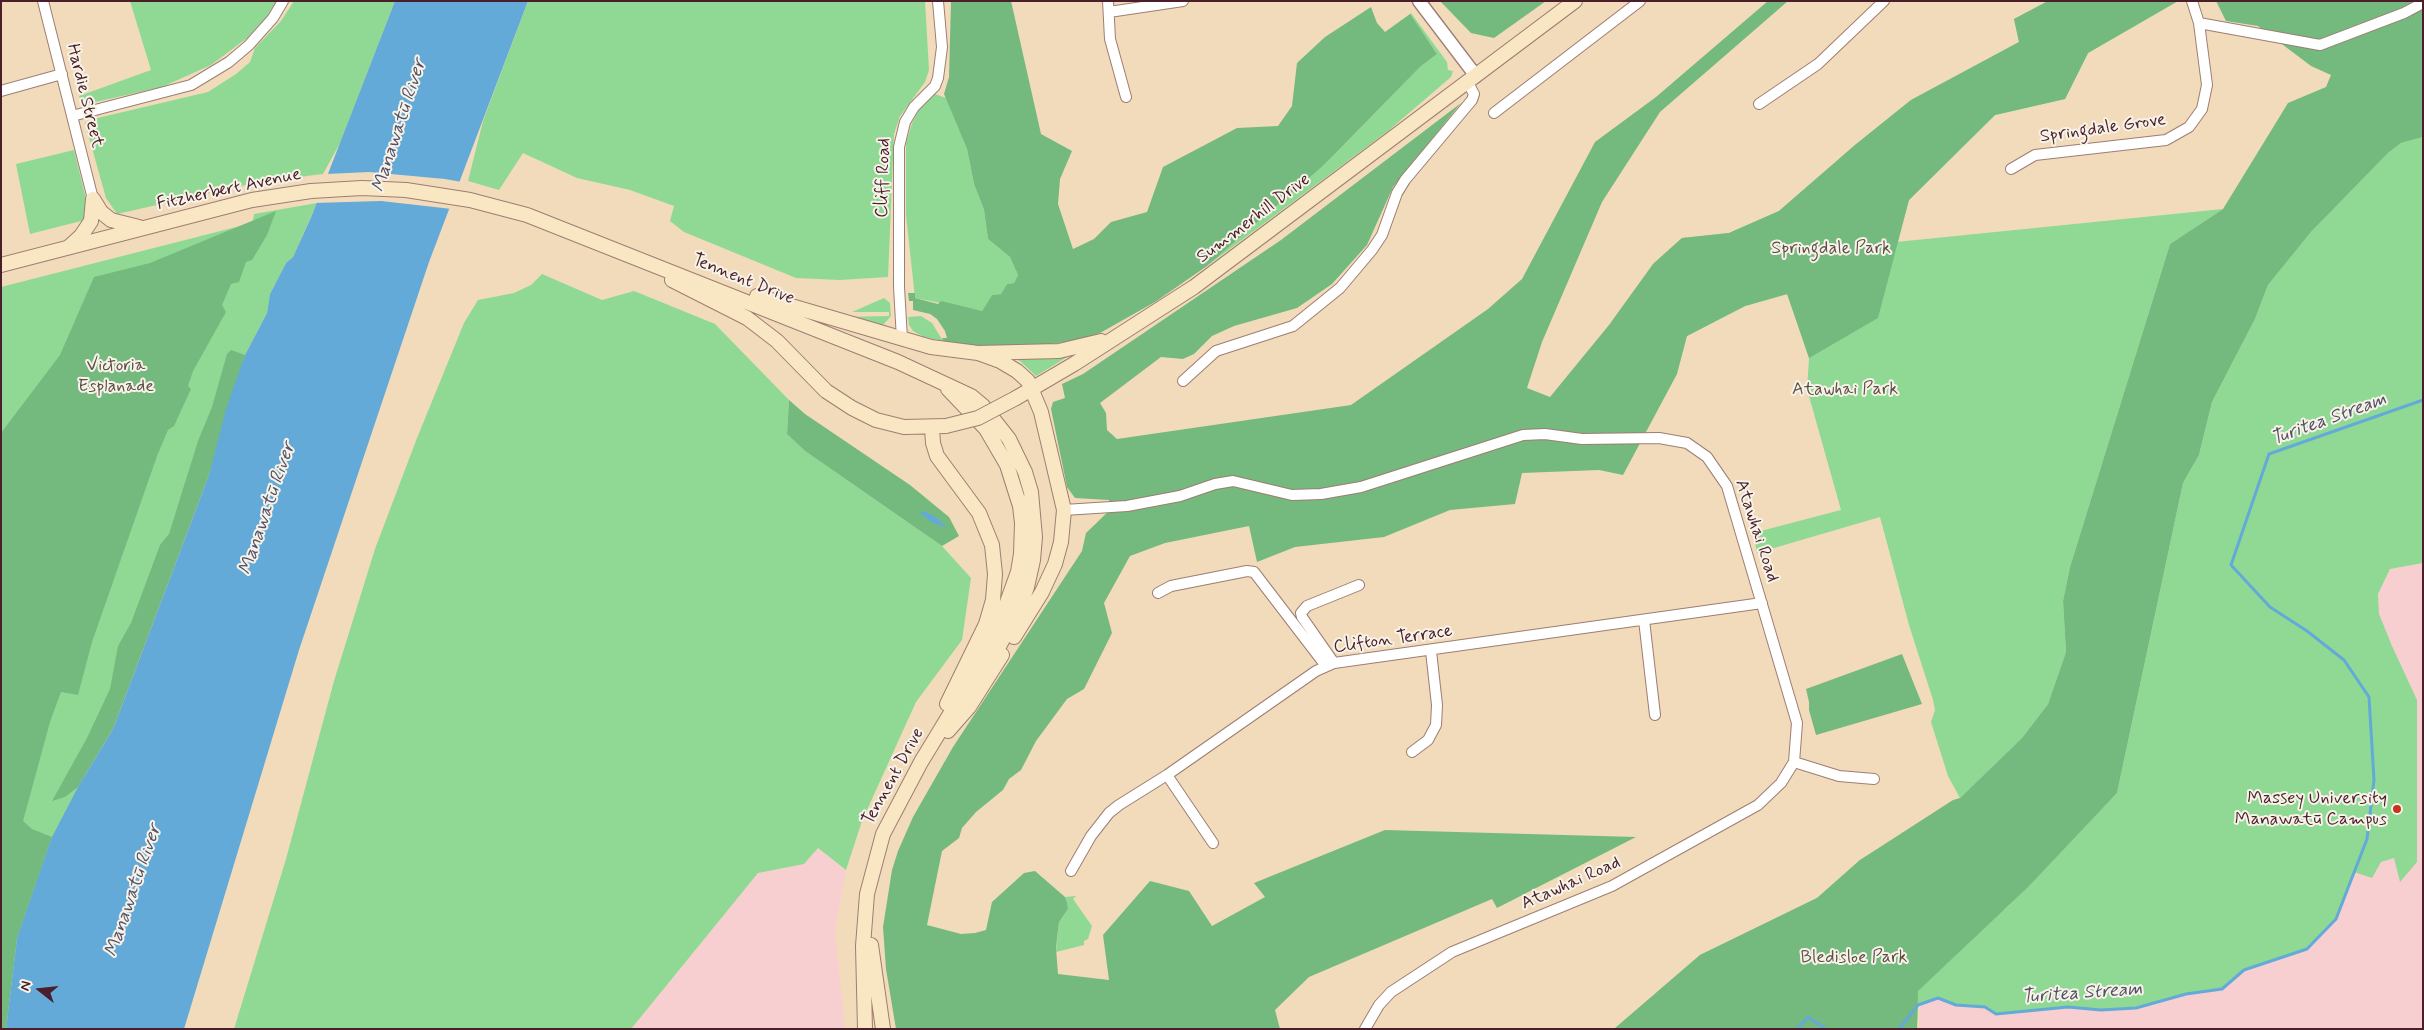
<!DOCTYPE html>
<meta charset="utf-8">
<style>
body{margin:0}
#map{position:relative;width:2424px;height:1030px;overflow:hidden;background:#f1dbbb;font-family:Mynerve,sans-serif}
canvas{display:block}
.frame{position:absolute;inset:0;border:2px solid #4a1f2b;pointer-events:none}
.north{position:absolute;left:15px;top:965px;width:50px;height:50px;-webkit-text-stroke:4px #f7f3e8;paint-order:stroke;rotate:286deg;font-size:14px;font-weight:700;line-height:20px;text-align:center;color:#4a1f2b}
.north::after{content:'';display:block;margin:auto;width:18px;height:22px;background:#4a1f2b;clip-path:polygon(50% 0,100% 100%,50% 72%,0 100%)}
</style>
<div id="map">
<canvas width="2424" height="1030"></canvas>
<div class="frame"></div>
<div class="north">N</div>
</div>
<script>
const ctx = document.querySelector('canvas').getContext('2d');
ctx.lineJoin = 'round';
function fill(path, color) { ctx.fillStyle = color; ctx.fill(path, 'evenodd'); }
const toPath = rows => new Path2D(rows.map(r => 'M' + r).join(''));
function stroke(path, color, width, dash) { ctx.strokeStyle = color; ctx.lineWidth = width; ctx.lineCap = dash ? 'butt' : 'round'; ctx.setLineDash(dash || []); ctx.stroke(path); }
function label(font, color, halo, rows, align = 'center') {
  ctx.font = font + ' Mynerve,sans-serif'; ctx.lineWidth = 4; ctx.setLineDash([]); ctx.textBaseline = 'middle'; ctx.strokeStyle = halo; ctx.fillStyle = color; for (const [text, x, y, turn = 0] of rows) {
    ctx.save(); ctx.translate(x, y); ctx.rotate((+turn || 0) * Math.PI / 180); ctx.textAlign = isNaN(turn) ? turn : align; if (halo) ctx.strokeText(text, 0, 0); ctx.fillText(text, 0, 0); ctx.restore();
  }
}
fill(toPath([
 [2423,563,2423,1029,1919,1029,1920,1004,1938,998,1956,1005,1985,1007,1996,1014,2068,1007,2101,1010,2136,1008,2183,994,2222,989,2244,970,2271,960,2336,919,2367,839,2379,614,2378,594,2390,569],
 [817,848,846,870,835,931,845,1029,631,1029,758,873,804,864]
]), '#f7cfd1');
fill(toPath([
 [130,1,277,1,267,16,247,38,211,65,162,87,82,105,79,96,151,70],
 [294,1,395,1,340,143,323,174,259,182,117,214,106,198,85,123,89,120,208,92,236,74,250,62,255,48,281,21],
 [528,1,925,1,929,70,925,82,900,116,894,134,888,277,840,280,796,278,684,232,670,221,674,206,630,190,577,178,523,153,499,190,468,181,483,121],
 [2048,1,2178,1,2088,53,2065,99,1995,115,1909,200,1896,242,2223,209,2170,244,2070,567,2063,601,2066,652,2048,704,2022,738,1960,798,2004,910,2117,793,2183,483,2199,455,2212,402,2255,319,2268,285,2311,232,2388,153,2401,143,2423,137,2423,563,2390,569,2378,594,2379,614,2392,646,2417,700,2417,862,2400,882,2394,858,2381,862,2372,878,2354,872,2336,919,2307,949,2244,970,2222,989,2186,994,2136,1008,2101,1010,2068,1007,1996,1014,1985,1007,1956,1005,1938,998,1918,1005,1917,1029,1614,1029,1700,955,1817,898,1860,860,1960,798,1948,776,1931,722,1935,710,1933,700,1909,625,1880,517,1757,553,1753,533,1841,510,1807,389,1809,358,1788,294,1745,306,1687,336,1653,264,1682,238,1729,233,1779,211,1855,145,1911,100,2019,42,2014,19],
 [1411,13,1447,62,1448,70,1453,71,1451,77,1388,131,1207,266,1324,165,1420,67,1437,54,1409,15],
 [935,94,946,98,967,149,974,184,984,210,988,239,1010,257,1018,275,1014,283,1007,284,1001,294,992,295,982,311,915,298,906,215,906,143,912,123,919,110],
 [74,150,89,211,89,219,30,234,16,164],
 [317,203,293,257,286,263,270,294,267,313,245,355,209,475,17,938,6,1029,1,1029,1,287,244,225,252,226,254,214],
 [542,274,602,300,634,291,715,324,789,400,787,434,805,451,942,546,971,578,962,640,916,702,862,821,846,870,818,848,804,864,758,873,631,1029,234,1029,286,859,334,681,375,549,417,438,464,323,478,300,514,293,531,285],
 [884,298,890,303,891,316,883,325,844,317,889,316,889,312,852,312],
 [921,316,932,323,943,341,924,337,913,331,909,325,908,317],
 [1077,351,1036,376,1020,361,1008,356],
 [1076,896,1073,899,1092,926,1088,939,1084,941,1084,945,1056,952,1059,922,1068,909,1065,897]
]), '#90d994');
fill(toPath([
 [951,1,1011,1,1041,134,1072,151,1060,179,1058,204,1073,249,1094,239,1111,222,1147,212,1163,167,1237,128,1278,126,1292,106,1297,63,1325,37,1371,7,1377,23,1385,32,1410,14,1437,54,1420,67,1324,165,1207,266,1155,302,1100,333,1077,340,1032,347,974,345,943,341,942,338,947,338,945,331,937,319,930,314,913,310,913,301,909,301,908,293,915,293,915,298,938,304,941,301,982,311,992,295,1001,294,1007,284,1014,283,1018,275,1010,257,988,239,984,210,974,184,967,149,944,94,949,77],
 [1440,1,1546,1,1494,38,1471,33],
 [1768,1,1788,1,1660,112,1602,202,1542,342,1527,388,1550,397,1609,325,1653,264,1682,238,1729,233,1779,211,1855,145,1911,100,2019,42,2014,19,2048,1,2178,1,2088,53,2065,99,1995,115,1909,200,1878,318,1809,358,1787,294,1745,306,1687,336,1677,374,1623,475,1599,470,1522,473,1515,504,1450,510,1384,537,1295,547,1257,562,1249,526,1165,543,1130,556,1104,603,1112,633,1084,689,1067,699,1036,741,1021,770,1009,779,1003,790,976,812,962,828,959,838,942,851,927,925,961,934,975,933,986,930,992,902,1024,873,1035,871,1065,897,1067,903,1068,909,1059,922,1056,948,1058,974,1109,980,1103,935,1150,881,1189,891,1212,926,1265,897,1254,883,1385,830,1636,837,1497,908,1492,899,1309,977,1275,1010,1280,1029,896,1029,886,969,883,927,892,870,898,851,913,817,953,747,1082,551,1086,533,1111,509,1109,500,1075,498,1067,487,1051,409,1053,402,1065,398,1062,384,1083,374,1281,240,1461,103,1393,187,1367,245,1332,284,1297,308,1234,326,1212,336,1194,354,1183,359,1161,357,1100,403,1106,413,1107,430,1117,439,1351,405,1488,309,1522,279,1595,142,1656,97],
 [2216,1,2423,1,2423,137,2401,143,2388,153,2311,232,2268,285,2255,319,2212,402,2199,455,2183,483,2117,793,2028,887,1918,991,1917,1029,1614,1029,1700,955,1817,898,1860,860,1953,800,1960,798,2022,738,2048,704,2066,652,2063,601,2070,567,2170,244,2223,209,2288,103,2326,87,2331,75,2311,66,2258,26,2226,21],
 [276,211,267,235,252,260,246,262,239,282,231,284,222,305,226,312,193,371,188,386,191,389,174,426,168,430,157,456,92,642,78,695,61,692,50,722,23,821,32,829,52,837,17,938,6,1029,1,1029,1,433,60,355,94,277,150,263],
 [231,350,245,355,209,475,113,729,78,787,65,797,52,801,87,738,110,689,118,646,131,623,160,545,169,534,198,441,212,407,227,354],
 [789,400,805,414,910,485,949,517,959,536,942,546,805,451,787,434],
 [1902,654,1922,704,1816,735,1809,710,1809,702,1806,689]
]), '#74b97e');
fill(toPath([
 [395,1,528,1,429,262,299,650,184,1029,6,1029,17,938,52,837,78,787,113,729,209,475,226,409,245,355,267,313,270,294,286,263,293,257,312,215],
 [923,511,936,517,947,528,933,523,921,514,920,512]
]), '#63aad9');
fill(toPath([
 [369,172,445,179,462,182,452,209,381,201,314,203,326,174]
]), '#f1dbbb');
stroke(toPath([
 [1797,1029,1808,1017,1826,1029],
 [1899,1029,1918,1005,1938,998,1956,1005,1985,1007,1996,1014,2068,1007,2101,1010,2136,1008,2186,994,2222,989,2244,970,2307,949,2336,919,2367,839,2374,780,2369,697,2344,660,2307,631,2270,607,2231,565,2269,454,2423,400]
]), '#63aad9', 3);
const minor = toPath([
 [43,1,93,199],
 [1108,1,1110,39,1126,97],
 [1109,12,1183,1],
 [2199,23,2320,45,2404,13,2423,3],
 [1,91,62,74],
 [1759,104,1818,64,1884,1],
 [1494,113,1640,1],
 [72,116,191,85,229,62,249,45,273,18,283,1],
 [2011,169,2035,155,2166,140,2189,127,2202,109,2207,85,2199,23,2192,1],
 [902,339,899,287,899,147,905,122,914,107,935,86,938,78,942,47,938,1],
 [1183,381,1216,351,1293,326,1340,288,1372,250,1382,235,1397,193,1405,180,1472,100,1474,94,1468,83],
 [1064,510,1127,506,1180,496,1215,484,1233,481,1292,495,1321,494,1361,487,1523,435,1545,434,1582,439,1659,438,1687,443,1707,457,1727,486,1797,723,1794,762,1781,783,1758,805,1612,886,1452,952,1391,992,1379,1005,1365,1029],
 [1158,593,1171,586,1247,571,1254,572,1326,666],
 [1644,620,1655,715],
 [1334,663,1302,617,1301,613,1307,606,1359,585],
 [1412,752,1428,740,1436,725,1437,705,1431,651],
 [1794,762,1839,776,1874,779],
 [1167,775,1213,843],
 [1071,871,1091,836,1109,813,1119,805,1167,775,1316,671,1334,663,1762,603]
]);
const tertiary = toPath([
 [1419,1,1476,76]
]);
const secondary = toPath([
 [93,199,101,212,111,220,139,227],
 [70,246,81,236,91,221,93,199],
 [1,265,252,200,311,191,362,188,406,190,470,200,527,215,898,362,971,396,983,406,1009,439,1025,472,1031,492,1035,537,1033,560,1027,587,1019,609,996,652,969,683],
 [672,280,747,318,777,341,826,391,852,408,876,420,904,427,946,426],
 [757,296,931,347,978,353,1059,351,1101,341],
 [978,353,1000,361,1017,371,1028,381,1041,412,1064,510,1061,542,1055,564,1042,592,1014,637],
 [1016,398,1074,364,1194,287,1575,1],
 [932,428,933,443,937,456,979,513,992,545,995,574,993,600,986,624,947,704],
 [948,731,969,707,1002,655],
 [871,945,883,1029],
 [865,1029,863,946,867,894,883,834,921,762,969,683,983,649,1005,608,1018,572,1021,554,1022,523,1020,506,1007,465,986,429,948,389]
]);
stroke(minor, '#9e7d73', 12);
stroke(tertiary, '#9e7d73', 15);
stroke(secondary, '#9e7d73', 16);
stroke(minor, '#fff', 10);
stroke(tertiary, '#fff', 12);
stroke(secondary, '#f9e7c3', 14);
const secondaryBridge = toPath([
 [946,426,978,418,1016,398]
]);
stroke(secondaryBridge, '#9e7d73', 16, []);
stroke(secondaryBridge, '#f9e7c3', 14);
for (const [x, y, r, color] of [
 [2397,809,5,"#c8321e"]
]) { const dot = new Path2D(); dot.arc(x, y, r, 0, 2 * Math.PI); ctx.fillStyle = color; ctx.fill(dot); stroke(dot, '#f7f3e8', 2); }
label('18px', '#4a1f2b', '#f7f3e8', [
 ["Hardie Street",84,96,76],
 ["Springdale Grove",2103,129,-8],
 ["Cliff Road",884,178,-88],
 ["Fitzherbert Avenue",229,190,-12],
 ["Summerhill Drive",1254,219,-37],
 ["Tennent Drive",743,280,22],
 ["Atawhai Road",1756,531,72],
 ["Clifton Terrace",1393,640,-8],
 ["Tennent Drive",894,777,-61],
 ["Atawhai Road",1571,884,-24]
]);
label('18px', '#5c4e45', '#f7f3e8', [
 ["Springdale Park",1831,249],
 ["Victoria",116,366],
 ["Esplanade",116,387],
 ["Atawhai Park",1845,390],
 ["Bledisloe Park",1854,958]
]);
label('18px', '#4a1f2b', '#f7f3e8', [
 ["Massey University",2387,799],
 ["Manawatū Campus",2387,820]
], 'right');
label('italic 19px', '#535068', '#f7f3e8', [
 ["Manawatū River",400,126,-72],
 ["Turitea Stream",2329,420,-20],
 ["Manawatū River",268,509,-71],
 ["Manawatū River",134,891,-71],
 ["Turitea Stream",2082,994,-4]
]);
</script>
